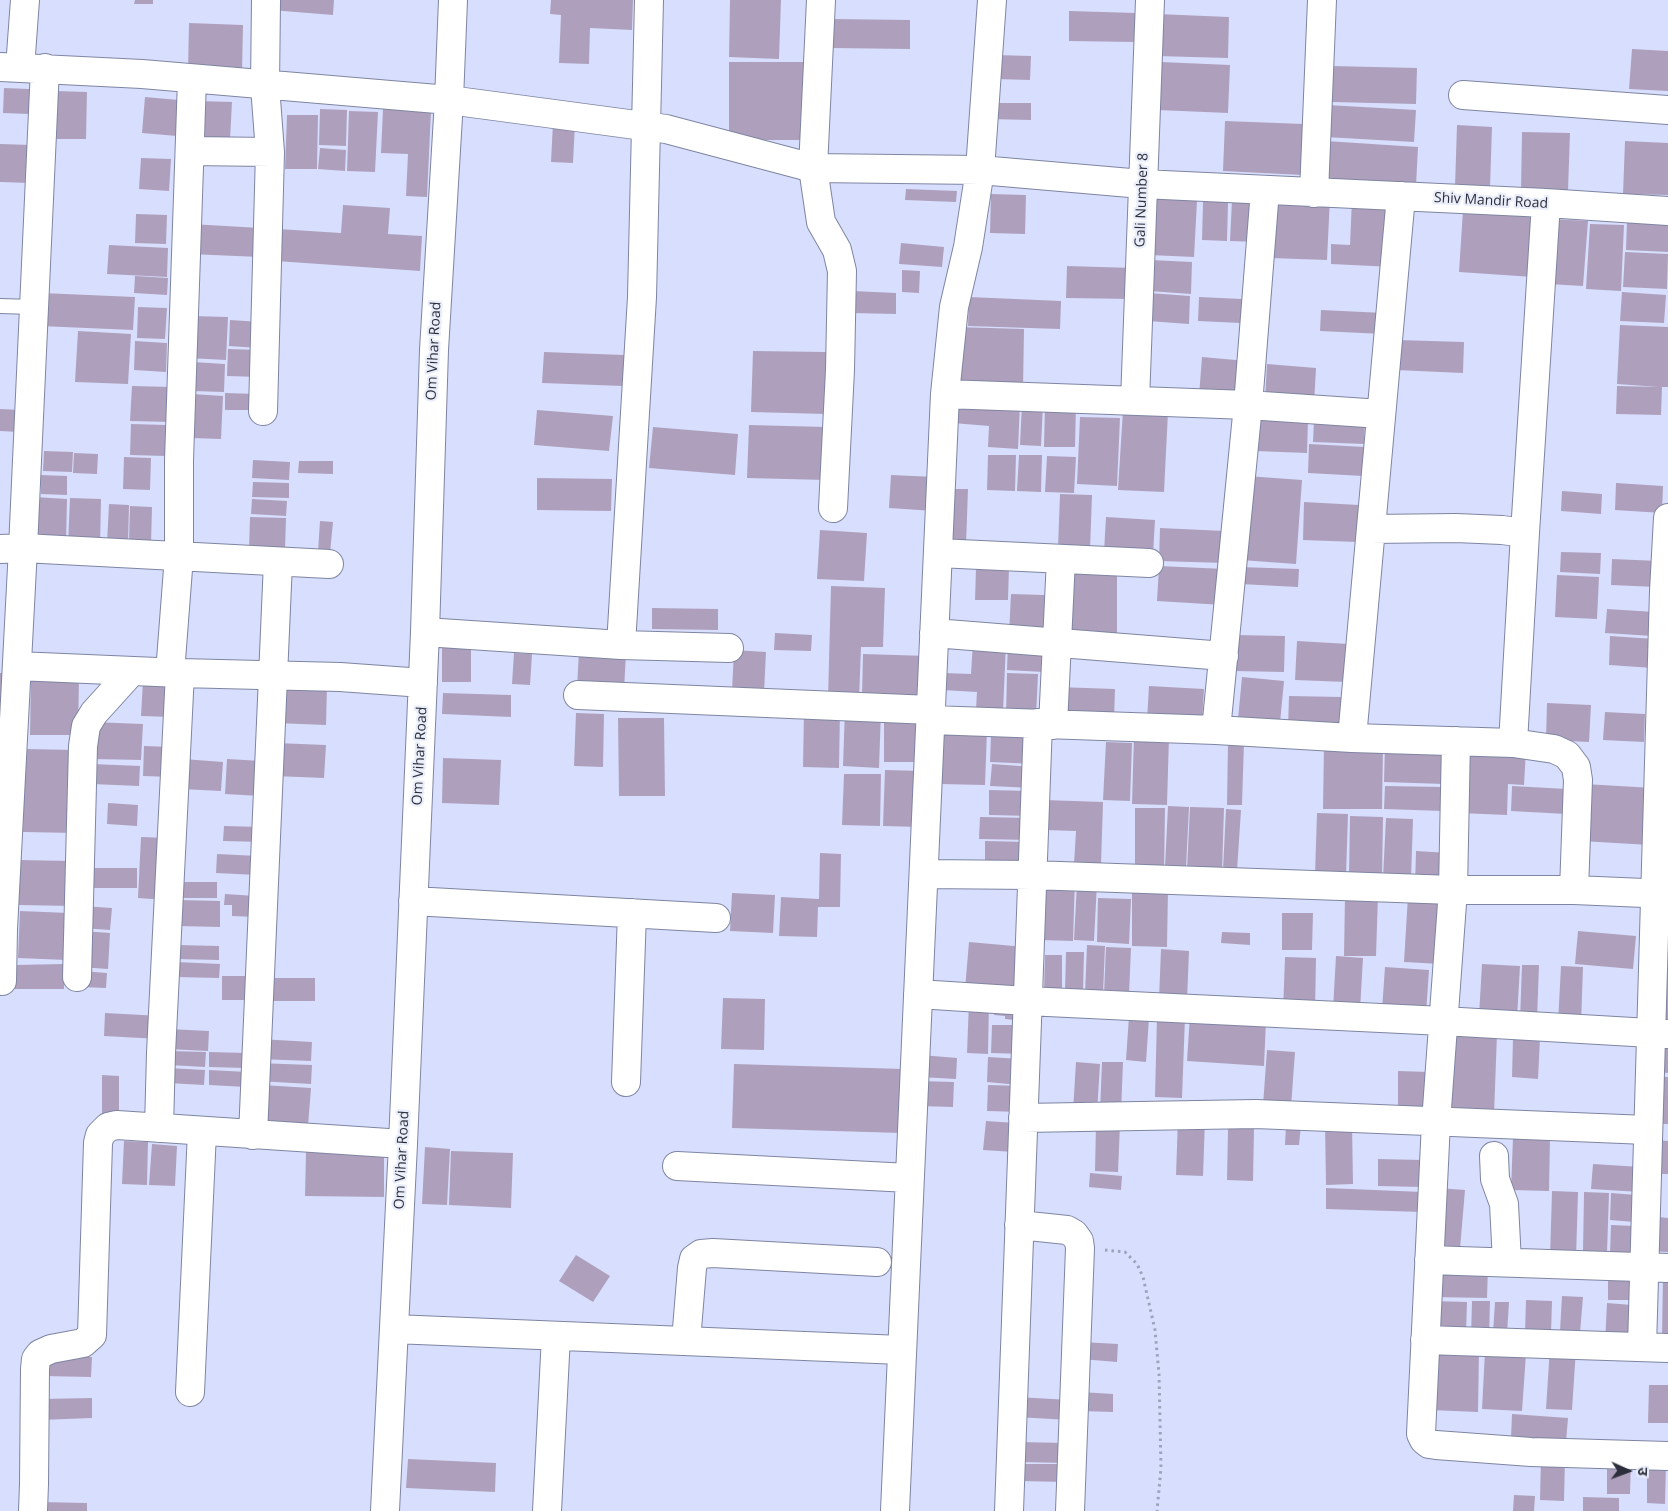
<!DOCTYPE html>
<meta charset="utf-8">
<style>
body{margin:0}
#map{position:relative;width:1668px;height:1511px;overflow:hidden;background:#d8dffe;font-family:"Open Sans","Noto Sans Devanagari",sans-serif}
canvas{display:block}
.north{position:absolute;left:1603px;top:1446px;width:50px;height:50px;-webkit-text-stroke:4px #eaedfa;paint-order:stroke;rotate:92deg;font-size:14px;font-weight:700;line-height:20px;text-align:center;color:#2c2f3b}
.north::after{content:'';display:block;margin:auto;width:18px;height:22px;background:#2c2f3b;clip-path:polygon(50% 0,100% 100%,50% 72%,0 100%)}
</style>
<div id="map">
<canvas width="1668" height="1511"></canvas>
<div class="north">उ</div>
</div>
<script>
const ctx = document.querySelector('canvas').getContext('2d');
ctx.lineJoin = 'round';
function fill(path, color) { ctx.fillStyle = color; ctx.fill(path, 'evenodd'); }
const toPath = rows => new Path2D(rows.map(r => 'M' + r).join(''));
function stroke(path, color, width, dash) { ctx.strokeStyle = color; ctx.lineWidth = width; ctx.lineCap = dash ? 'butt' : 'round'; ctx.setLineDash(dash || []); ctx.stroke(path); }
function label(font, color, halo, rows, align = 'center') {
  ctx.font = font + ' "Open Sans",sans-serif'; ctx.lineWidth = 4.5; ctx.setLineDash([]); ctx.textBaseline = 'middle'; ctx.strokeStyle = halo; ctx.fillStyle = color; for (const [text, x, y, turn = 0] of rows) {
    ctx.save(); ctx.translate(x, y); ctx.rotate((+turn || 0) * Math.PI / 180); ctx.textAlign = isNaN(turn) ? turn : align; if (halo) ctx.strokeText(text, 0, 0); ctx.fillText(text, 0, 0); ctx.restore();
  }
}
fill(toPath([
 [135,0,153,0,153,4,134,4],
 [272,0,334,0,333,15,271,10],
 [551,0,633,0,632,30,590,28,589,64,559,63,561,15,550,14],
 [730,0,781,0,779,59,729,57],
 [1069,11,1136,13,1136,42,1069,41],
 [1157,14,1229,17,1228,58,1156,56],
 [833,19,910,20,910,49,832,48],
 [189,23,243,25,242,72,188,71],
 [1632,49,1668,51,1668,91,1629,89],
 [995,55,1031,56,1030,80,995,79],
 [729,62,809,62,808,140,729,140],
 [1161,62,1230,65,1228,113,1158,110],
 [1332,66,1417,68,1416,104,1331,102],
 [4,88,29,89,29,114,3,113],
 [55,91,87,92,86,139,54,139],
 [145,97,179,100,177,136,142,133],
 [198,101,232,102,230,140,197,139],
 [987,103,1031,103,1031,120,987,119],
 [1327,105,1416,110,1414,142,1325,137],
 [320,109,347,110,346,146,319,145],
 [383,109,431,111,427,197,406,196,408,154,381,153],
 [349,111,378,112,375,172,347,171],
 [287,115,318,115,317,169,285,169],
 [1225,121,1304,124,1302,175,1223,171],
 [553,122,575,123,573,163,551,162],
 [1457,125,1492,127,1490,188,1455,187],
 [1522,132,1570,133,1568,191,1521,190],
 [1326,141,1418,147,1416,186,1323,180],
 [1625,141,1668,143,1668,195,1623,194],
 [0,144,31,145,30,183,0,182],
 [320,148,346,150,345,171,318,169],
 [141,158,171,159,169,191,139,189],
 [906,189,957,191,956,202,905,200],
 [991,194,1026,195,1025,234,990,233],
 [1272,196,1330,198,1327,260,1270,258],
 [1153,198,1197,201,1194,257,1149,255],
 [1352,199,1396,201,1393,267,1331,264,1331,244,1350,245],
 [1232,200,1260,201,1258,242,1230,241],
 [1203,202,1228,202,1227,241,1202,240],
 [343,205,390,208,388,234,422,236,420,271,276,261,278,229,341,233],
 [1463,210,1537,214,1533,277,1459,272],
 [136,214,167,215,166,244,135,243],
 [1552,219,1588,221,1583,286,1548,284],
 [1627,220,1668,222,1668,252,1626,250],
 [190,224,261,228,260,257,189,254],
 [1590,224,1624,225,1621,291,1586,289],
 [901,243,944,247,942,267,899,264],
 [109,245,168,248,167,277,107,274],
 [1625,252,1668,254,1667,289,1623,287],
 [1151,260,1192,262,1191,294,1149,291],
 [1067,266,1134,268,1133,299,1066,298],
 [902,270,920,271,919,293,902,292],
 [135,276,168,278,167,295,134,293],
 [853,291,896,293,896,314,852,313],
 [1622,292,1666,295,1664,323,1620,321],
 [42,293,135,297,133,330,40,326],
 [1149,293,1190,296,1189,324,1148,321],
 [969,297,1061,301,1060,329,968,326],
 [1199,297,1242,299,1241,323,1198,321],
 [138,307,167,308,165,339,137,338],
 [1321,310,1384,313,1383,334,1320,331],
 [191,316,228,317,226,360,188,358],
 [230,320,261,322,259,348,229,346],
 [1620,325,1668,327,1668,387,1662,387,1661,415,1616,414,1617,386,1659,387,1617,384],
 [955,327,1024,329,1023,390,954,388],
 [78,331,131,334,128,384,75,382],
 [1397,340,1464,342,1463,373,1396,370],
 [135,341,167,343,166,372,134,370],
 [228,349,259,350,259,377,227,376],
 [753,351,827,352,826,414,751,412],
 [544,352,624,355,623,386,542,383],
 [1202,357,1247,361,1243,400,1199,396],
 [193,362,225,364,224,392,192,391],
 [1267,364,1316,368,1314,404,1265,400],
 [132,386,171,387,170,422,130,421],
 [225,393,257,394,257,410,225,410],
 [192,394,223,396,221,439,190,438],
 [954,399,1020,403,1018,449,988,447,989,426,953,423],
 [1022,403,1043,404,1041,446,1020,445],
 [1045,404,1076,404,1075,447,1044,447],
 [0,409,21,410,20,432,0,431],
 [537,410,613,416,609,451,534,445],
 [1123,410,1168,412,1164,492,1118,490],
 [1080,417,1120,418,1117,486,1077,484],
 [1256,418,1308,420,1307,453,1255,451],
 [1314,420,1365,422,1364,444,1313,442],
 [131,424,167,425,166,456,130,455],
 [749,425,826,427,825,480,747,478],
 [653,427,738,434,735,475,649,468],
 [1309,444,1365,447,1363,476,1308,473],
 [44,451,73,452,72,472,43,471],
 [74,453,98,454,97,474,73,473],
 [988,455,1016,455,1015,491,987,490],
 [1019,455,1042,455,1041,492,1017,491],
 [1047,456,1076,457,1074,493,1045,492],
 [124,457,151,458,150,490,123,489],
 [253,460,290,462,289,480,252,478],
 [299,461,333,461,333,474,298,473],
 [41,475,67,476,67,495,41,494],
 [891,475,936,477,934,511,889,508],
 [1247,476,1302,480,1296,564,1241,560],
 [537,478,612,479,611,511,537,510],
 [253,482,289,483,289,498,252,497],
 [1616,483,1663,486,1662,513,1615,510],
 [950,489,968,489,966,546,949,546],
 [1562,491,1602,494,1601,514,1561,511],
 [1060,494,1092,495,1090,550,1058,548],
 [35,497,67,499,66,545,33,544],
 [70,498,101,499,100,547,68,546],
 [252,499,287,501,286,516,251,514],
 [1304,502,1359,505,1357,542,1303,540],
 [109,504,129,505,128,544,107,544],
 [130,506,152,507,151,545,129,544],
 [250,517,286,518,285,551,249,550],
 [1106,517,1155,520,1153,555,1104,552],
 [320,521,333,522,330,553,318,552],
 [1160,528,1225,531,1224,563,1159,561],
 [820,530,867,533,864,581,817,579],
 [1561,552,1601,553,1600,574,1560,572],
 [1612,559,1659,561,1657,587,1611,585],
 [1159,566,1225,569,1223,605,1157,601],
 [1240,567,1299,569,1298,587,1240,584],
 [976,568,1009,568,1008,600,975,600],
 [1067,568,1117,569,1117,637,1066,636],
 [1557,575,1599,577,1597,619,1555,617],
 [831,586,885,588,883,647,861,647,859,700,828,699],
 [1011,594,1045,595,1043,635,1009,634],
 [652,608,718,609,718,630,652,629],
 [1607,609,1655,612,1653,636,1605,633],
 [775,633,812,635,811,651,774,650],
 [1235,635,1285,636,1284,672,1234,671],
 [1610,636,1655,639,1653,668,1609,665],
 [1297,641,1349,644,1347,682,1295,680],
 [973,642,1006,644,1003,711,976,709,977,692,942,690,943,673,971,674],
 [1008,642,1044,644,1043,672,1007,670],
 [442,648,471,648,471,682,442,682],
 [579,650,626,653,624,690,577,688],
 [734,650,766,652,764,693,732,691],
 [514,653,532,654,530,685,512,684],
 [863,654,928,656,927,699,862,696],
 [0,673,3,673,2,712,0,712],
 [1007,673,1038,674,1036,717,1006,716],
 [31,677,79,677,78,735,30,735],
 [1242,677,1284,681,1280,723,1238,719],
 [143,680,174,682,172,717,141,716],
 [277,685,327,687,326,725,275,723],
 [1149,686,1204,689,1202,722,1147,720],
 [1057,687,1115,689,1114,720,1056,718],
 [443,693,511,695,511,717,442,714],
 [1289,696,1342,697,1341,731,1288,729],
 [1547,703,1591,705,1589,742,1546,740],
 [845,709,881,711,879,768,843,766],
 [804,710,840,710,839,768,803,767],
 [884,712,920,713,920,762,884,762],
 [1605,712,1645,714,1644,742,1603,740],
 [576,713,604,714,603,767,574,766],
 [618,718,664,718,665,796,619,796],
 [92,722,143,724,141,760,92,759],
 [943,728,987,730,985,785,941,784],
 [991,735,1036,736,1035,764,990,762],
 [1134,735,1169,736,1167,805,1132,804],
 [1106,742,1132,743,1130,801,1103,800],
 [1228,742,1244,742,1242,805,1227,805],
 [276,743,326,745,324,778,274,776],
 [1324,744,1383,745,1382,809,1323,809],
 [1385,745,1446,748,1444,784,1384,782],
 [144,746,173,747,171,777,143,776],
 [1462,746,1526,749,1524,785,1508,784,1507,815,1460,813],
 [25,749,77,750,76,833,23,832],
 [443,758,501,760,499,805,442,803],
 [183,759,223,762,221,791,181,789],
 [227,759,262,761,260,796,225,794],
 [92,764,140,766,139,786,92,784],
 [992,764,1033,767,1032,788,990,786],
 [885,770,922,771,920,827,883,826],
 [844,774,881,774,880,826,842,825],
 [1584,784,1654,788,1650,845,1581,841],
 [1385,786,1444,787,1443,811,1384,809],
 [1512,786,1567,789,1566,814,1511,811],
 [989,790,1031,791,1031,816,989,815],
 [1045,800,1103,802,1101,865,1074,864,1076,831,1044,830],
 [108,803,138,805,137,826,107,824],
 [1168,806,1189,807,1186,868,1165,867],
 [1190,807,1224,808,1222,872,1187,870],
 [1135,808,1165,808,1164,872,1135,872],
 [1226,809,1241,810,1237,871,1223,870],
 [1317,813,1348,814,1346,876,1315,875],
 [1350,816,1383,817,1382,877,1349,876],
 [980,817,1032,818,1031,840,979,839],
 [1386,818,1413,819,1411,879,1383,878],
 [224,826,262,827,262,842,223,841],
 [141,837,169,838,166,900,138,898],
 [985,841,1028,842,1027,870,985,869],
 [1416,851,1449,853,1448,887,1415,886],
 [820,853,841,854,840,907,818,907,817,937,779,936,781,897,819,899],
 [217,854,258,856,257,875,216,873],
 [19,860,72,861,71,906,19,905],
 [88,868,137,868,137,888,89,888],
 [1042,876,1075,877,1073,941,1040,940],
 [181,882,217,882,217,898,181,898],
 [1077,883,1097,883,1094,941,1074,940],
 [1132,888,1168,889,1167,947,1132,946],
 [732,893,775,895,773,933,730,931],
 [225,894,256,896,256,917,232,916,232,905,224,905],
 [1345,895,1378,896,1376,956,1344,956],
 [1408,896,1443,898,1440,964,1404,962],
 [1098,898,1131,899,1129,944,1097,942],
 [178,900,220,901,220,927,177,926],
 [82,906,112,908,110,930,81,928],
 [20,911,69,913,67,960,18,958],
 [1282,913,1313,913,1312,950,1282,950],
 [82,931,110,933,108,969,80,967],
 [1578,931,1636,936,1633,969,1575,964],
 [1222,932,1250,933,1250,945,1221,943],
 [969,942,1025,947,1022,994,965,989],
 [177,945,219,946,219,960,176,959],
 [1087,945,1105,946,1103,994,1085,994],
 [1106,947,1131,948,1129,995,1104,994],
 [1161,949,1189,951,1187,1000,1159,999],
 [1066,952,1084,952,1083,992,1065,992],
 [1045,955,1062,955,1062,993,1044,992],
 [1336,956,1363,958,1360,1010,1333,1009],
 [1285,957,1316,958,1315,1012,1283,1011],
 [176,962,220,964,219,978,176,977],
 [64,964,64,989,15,989,15,965],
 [1482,964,1520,966,1517,1018,1479,1016],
 [1522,965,1539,965,1537,1020,1520,1020],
 [1561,966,1583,967,1581,1024,1558,1023],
 [1385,967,1429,970,1426,1013,1382,1010],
 [1660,970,1668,971,1668,1021,1659,1020],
 [82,971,107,973,106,988,81,987],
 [222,976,248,976,247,1000,222,1000],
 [265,978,315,978,315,1001,265,1001],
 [723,998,765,999,764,1050,721,1049],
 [969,1001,989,1002,988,1054,967,1053],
 [995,1001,1024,1004,1023,1021,1005,1019,1005,1016,994,1015],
 [105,1013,161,1016,159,1039,104,1036],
 [1190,1015,1266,1020,1264,1066,1187,1061],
 [1129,1016,1149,1018,1146,1062,1126,1060],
 [1157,1016,1185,1017,1182,1098,1155,1097],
 [992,1025,1022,1025,1021,1054,991,1053],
 [168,1029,209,1031,208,1051,167,1049],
 [1447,1032,1497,1034,1494,1115,1443,1113],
 [1513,1038,1540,1038,1538,1079,1512,1077],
 [259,1039,312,1042,311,1061,258,1059],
 [1660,1041,1668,1041,1668,1073,1659,1072],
 [1267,1050,1295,1052,1291,1107,1263,1105],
 [169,1051,206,1052,205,1067,168,1065],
 [209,1052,246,1053,245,1068,209,1067],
 [921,1055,957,1058,956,1079,920,1077],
 [988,1057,1021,1059,1019,1085,987,1082],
 [1076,1062,1100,1064,1097,1112,1073,1111],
 [1102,1062,1123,1062,1121,1113,1100,1112],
 [258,1063,312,1065,311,1084,257,1081],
 [734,1064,904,1069,902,1133,732,1128],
 [168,1068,205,1070,204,1085,168,1083],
 [209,1070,247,1072,246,1087,209,1085],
 [1398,1071,1430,1072,1429,1114,1398,1113],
 [102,1075,119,1076,119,1116,102,1116],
 [1658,1077,1668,1077,1668,1124,1656,1124],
 [919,1081,954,1082,953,1107,918,1106],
 [262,1085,311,1088,308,1126,259,1123],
 [988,1085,1022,1086,1021,1112,987,1111],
 [1178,1118,1205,1119,1203,1176,1176,1175],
 [986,1121,1016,1123,1014,1152,983,1150],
 [1325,1123,1352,1123,1353,1184,1326,1185],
 [1096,1124,1120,1125,1118,1172,1095,1171],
 [1286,1124,1301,1125,1299,1145,1285,1145],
 [1228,1129,1254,1129,1253,1181,1227,1180],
 [1513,1137,1550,1138,1549,1191,1511,1190],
 [1656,1140,1668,1141,1668,1174,1654,1174],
 [124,1141,148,1142,147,1185,122,1184],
 [152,1144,177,1146,175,1186,149,1185],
 [425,1147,450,1149,447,1205,422,1204],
 [451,1151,513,1153,511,1208,449,1205],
 [306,1152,384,1153,384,1197,305,1196],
 [1378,1159,1422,1160,1422,1187,1378,1186],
 [1593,1164,1641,1167,1640,1192,1591,1189],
 [1090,1173,1122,1176,1121,1190,1089,1187],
 [1326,1188,1423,1192,1422,1212,1326,1209],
 [1438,1188,1465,1190,1460,1249,1434,1247],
 [1552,1191,1578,1192,1576,1259,1550,1258],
 [1584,1192,1609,1193,1607,1253,1583,1252],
 [1611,1193,1636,1195,1634,1222,1610,1220],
 [1650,1216,1668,1218,1668,1252,1648,1251],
 [1611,1225,1636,1226,1635,1255,1610,1254],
 [576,1255,610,1276,593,1302,559,1281],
 [1434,1265,1488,1267,1487,1298,1433,1297],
 [1608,1273,1631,1274,1630,1300,1608,1300],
 [1663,1277,1668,1277,1668,1338,1662,1338],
 [1562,1296,1583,1297,1580,1333,1560,1331],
 [1526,1300,1552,1301,1551,1334,1525,1333],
 [1432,1301,1467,1302,1466,1334,1431,1334],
 [1472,1301,1490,1301,1489,1337,1471,1337],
 [1495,1302,1509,1302,1507,1334,1493,1333],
 [1607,1303,1632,1305,1630,1345,1605,1343],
 [1082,1342,1118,1344,1117,1362,1081,1359],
 [1550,1347,1576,1349,1572,1410,1546,1409],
 [1432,1348,1479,1350,1478,1412,1430,1410],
 [1485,1351,1526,1354,1522,1411,1482,1409],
 [44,1356,92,1357,91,1377,43,1376],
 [1649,1385,1668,1385,1668,1423,1648,1423],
 [1081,1392,1113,1394,1113,1412,1080,1411],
 [1017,1397,1070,1400,1069,1420,1016,1417],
 [92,1398,92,1418,41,1420,41,1399],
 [1512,1414,1568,1418,1566,1442,1511,1438],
 [1018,1442,1067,1443,1067,1463,1018,1462],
 [1541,1457,1565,1458,1564,1501,1540,1500],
 [1607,1458,1631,1459,1630,1494,1607,1494],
 [408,1459,496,1463,495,1492,406,1488],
 [1019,1464,1067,1464,1067,1482,1019,1481],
 [1647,1464,1666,1464,1665,1504,1647,1503],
 [1514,1495,1535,1496,1534,1511,1513,1511],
 [1583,1497,1619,1498,1619,1511,1583,1511],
 [40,1502,87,1503,87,1511,39,1511]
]), '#aea0bc');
const lane = toPath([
 [0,306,34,307]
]);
const street = toPath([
 [821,0,813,168,821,222,837,250,842,271,840,370,833,508],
 [0,67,142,74,449,100,666,129,813,168,980,170,1142,184,1546,203,1668,211],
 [20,68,25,0],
 [1463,95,1668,110],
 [190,151,270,152],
 [1314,193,1322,0],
 [945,394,1248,405,1381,414],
 [1135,401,1150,0],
 [263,411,270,152,265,86,266,0],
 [1371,529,1456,528,1502,530,1525,533],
 [0,549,23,548,329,564],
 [938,553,1149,563],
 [425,632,621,645,729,648],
 [934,633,1224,656],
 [621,645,642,297,649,0],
 [17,666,180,673,340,677,423,683],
 [170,673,179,556,179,460,192,79],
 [578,695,931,710],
 [931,720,1216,730,1352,738,1513,743,1554,749,1567,755,1576,767,1578,780,1574,890],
 [1053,725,1061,559],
 [1216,730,1248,405,1265,190],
 [1352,738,1401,196],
 [1456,741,1453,890,1436,1122,1421,1434,1424,1440,1429,1444,1436,1445,1531,1452,1668,1456],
 [1513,743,1525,533,1546,203],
 [924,874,1032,875,1453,890,1574,890,1668,894],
 [413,901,716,918],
 [77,977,83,746,86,726,94,713,132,671],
 [2,981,3,929,23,548,45,68],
 [918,994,1027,1001,1443,1021,1668,1034],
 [626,1082,632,913],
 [1023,1118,1256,1114,1647,1130],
 [159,1128,161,1053,180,673],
 [253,1135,278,562],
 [1494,1156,1495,1179,1504,1204,1507,1262],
 [677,1166,909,1178],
 [1019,1225,1067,1230,1074,1234,1079,1241,1080,1248,1070,1511],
 [1429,1260,1668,1268],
 [394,1329,901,1350],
 [1425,1340,1668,1348],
 [686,1341,692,1268,694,1259,701,1254,713,1253,877,1262],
 [1642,1347,1664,591,1668,518],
 [190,1392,202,1132],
 [33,1511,34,1484,35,1369,36,1359,40,1354,51,1349,83,1343,92,1335,98,1143,100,1135,108,1127,117,1125,403,1144],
 [385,1511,403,1144,425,632,434,350,449,100,453,0],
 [547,1511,556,1336],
 [895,1511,945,394,954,307,968,247,980,170,992,0],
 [1009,1511,1038,723]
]);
stroke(lane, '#7e85a1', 16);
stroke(street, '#7e85a1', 30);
stroke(toPath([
 [1105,1250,1125,1252,1137,1264,1143,1277,1155,1330,1159,1374,1161,1468,1157,1511]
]), '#9da3bb', 3, [2.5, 4]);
stroke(lane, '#fff', 14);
stroke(street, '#fff', 28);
label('14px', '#2c2f3b', '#eaedfa', [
 ["Gali Number 8",1142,200,-88],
 ["Shiv Mandir Road",1491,201,3],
 ["Om Vihar Road",434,351,-87],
 ["Om Vihar Road",420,756,-87],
 ["Om Vihar Road",402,1160,-87]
]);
</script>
